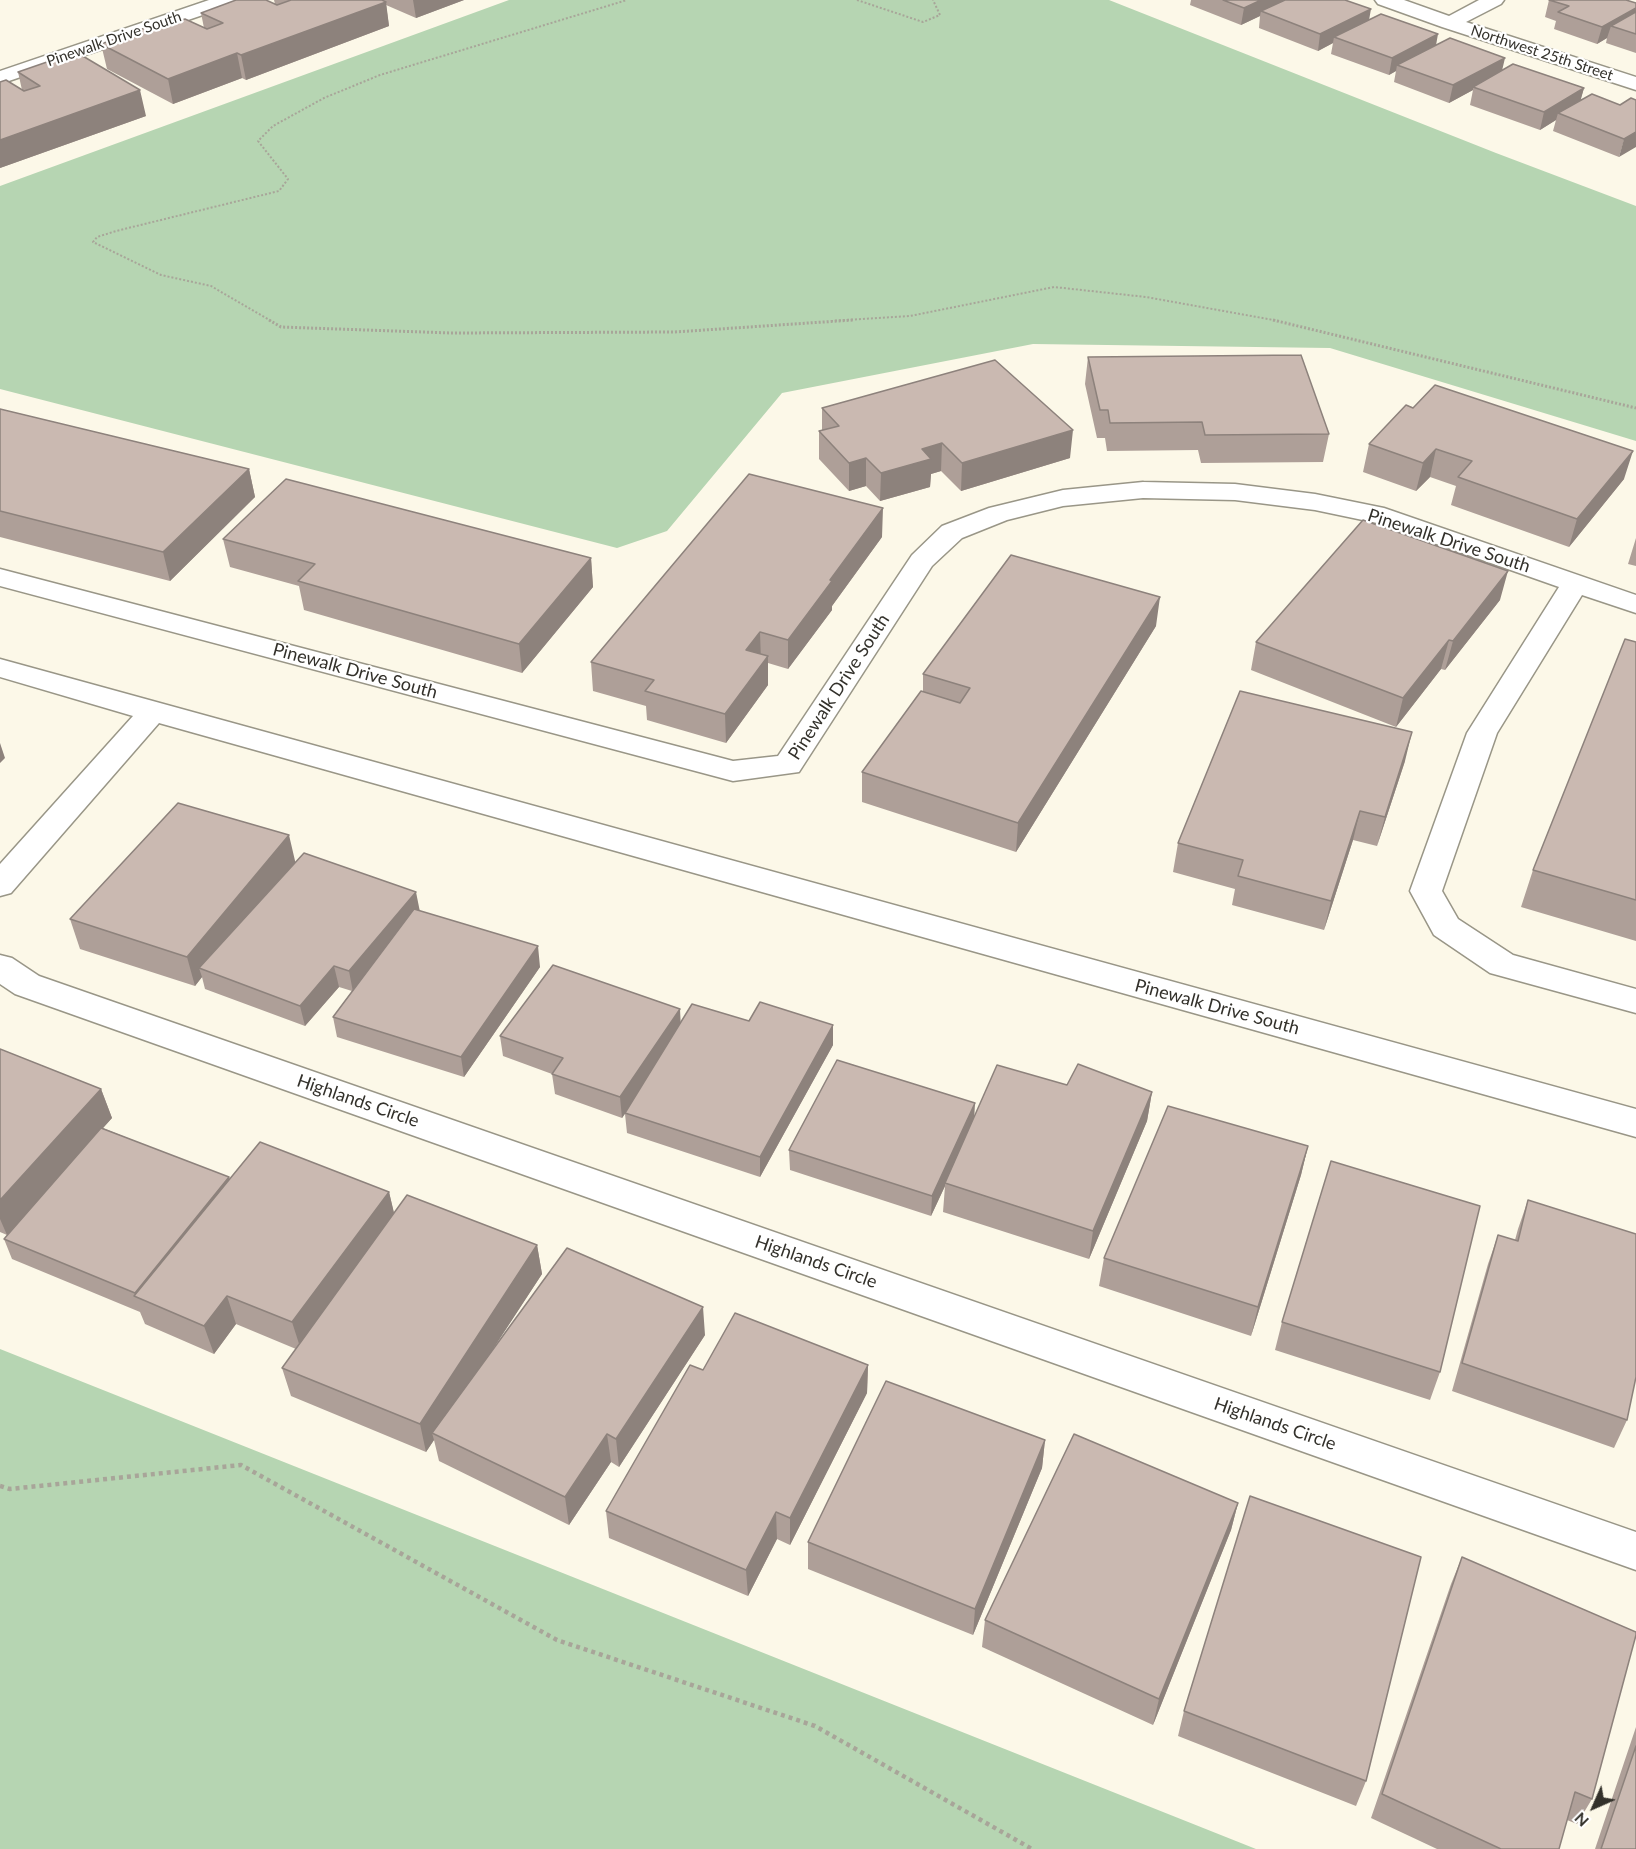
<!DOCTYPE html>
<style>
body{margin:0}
#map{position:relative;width:1636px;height:1849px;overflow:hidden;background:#fcf8e8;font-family:Lato,sans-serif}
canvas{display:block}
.north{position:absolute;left:1564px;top:1777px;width:60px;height:60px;-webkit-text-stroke:4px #fff;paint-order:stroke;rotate:225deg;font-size:16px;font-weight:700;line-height:24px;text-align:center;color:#33312b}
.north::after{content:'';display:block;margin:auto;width:21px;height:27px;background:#33312b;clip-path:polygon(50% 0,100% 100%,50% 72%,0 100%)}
</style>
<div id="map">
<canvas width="1636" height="1849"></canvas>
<div class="north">N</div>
</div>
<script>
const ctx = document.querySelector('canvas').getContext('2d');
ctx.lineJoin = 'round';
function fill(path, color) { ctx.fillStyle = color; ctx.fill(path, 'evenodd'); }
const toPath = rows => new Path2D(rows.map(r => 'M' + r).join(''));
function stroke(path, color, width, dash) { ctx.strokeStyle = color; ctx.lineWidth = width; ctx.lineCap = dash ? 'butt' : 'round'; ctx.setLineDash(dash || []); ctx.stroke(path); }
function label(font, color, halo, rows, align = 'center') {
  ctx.font = font + ' Lato,sans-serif'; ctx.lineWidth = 4.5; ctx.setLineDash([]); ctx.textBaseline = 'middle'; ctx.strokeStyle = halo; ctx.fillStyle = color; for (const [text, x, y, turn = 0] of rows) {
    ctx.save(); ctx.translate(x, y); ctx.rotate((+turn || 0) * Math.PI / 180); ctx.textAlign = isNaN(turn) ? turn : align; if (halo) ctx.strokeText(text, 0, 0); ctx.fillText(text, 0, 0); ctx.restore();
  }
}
fill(toPath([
 [509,0,1109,0,1496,153,1636,206,1636,441,1330,348,1033,344,782,393,667,531,617,548,0,389,0,186],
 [0,1349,1256,1849,0,1849]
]), '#b6d5b2');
const street = toPath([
 [209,0,238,0,235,4,0,84,0,71,209,0],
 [1375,0,1404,0,1449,16,1479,0,1504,0,1501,4,1466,22,1636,77,1636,90,1442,27,1378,4,1375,0],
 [1143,482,1235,484,1315,494,1384,508,1636,595,1636,613,1582,595,1497,733,1442,891,1458,919,1513,955,1636,989,1636,1013,1490,973,1434,935,1410,891,1467,733,1559,587,1377,523,1315,510,1235,500,1143,498,1063,506,1007,520,962,538,932,566,799,772,733,781,0,586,0,569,733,761,778,756,912,555,942,526,989,508,1063,490,1143,482],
 [0,659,1636,1109,1636,1137,159,723,11,893,0,896,0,864,133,716,0,677,0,659],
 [0,955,12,958,39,976,1636,1532,1636,1570,15,994,0,984,0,955]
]);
stroke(street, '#999687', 3);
stroke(toPath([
 [857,0,923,22,940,15,933,0],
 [271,321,211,286,161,275,93,242,97,237,116,231,279,191,288,179,258,141,273,126,324,98,380,75,627,0],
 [831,321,910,316,1054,287,1146,297,1279,321]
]), '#a8a599', 2, [2, 2]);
stroke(toPath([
 [269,320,281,327,451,333,675,332,853,320],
 [1273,320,1636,408]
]), '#a8a599', 3, [2, 2]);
stroke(toPath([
 [0,1486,10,1489,241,1465,557,1640,815,1726,1032,1849]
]), '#a8a599', 4.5, [4, 4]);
fill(street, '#fff');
fill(toPath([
 [274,0,464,0,416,18,386,5,389,26,246,80,242,78,173,104,107,69,101,44,150,31,204,28,201,13,275,4],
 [1191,0,1345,0,1369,19,1502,70,1584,88,1580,101,1620,105,1636,100,1619,157,1553,131,1556,120,1540,130,1470,105,1473,90,1449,103,1394,82,1396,71,1389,75,1331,54,1333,43,1318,51,1259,28,1260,16,1241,25,1190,5],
 [1549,0,1636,3,1636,53,1606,43,1607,38,1597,44,1554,29,1556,21,1545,17],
 [18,72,146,116,0,168,22,90],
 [1088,357,1329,434,1323,462,1201,463,1198,450,1107,451,1105,438,1097,438,1085,384],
 [1406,405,1624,479,1569,547,1451,505,1456,486,1430,477,1416,491,1363,472,1369,444],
 [822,408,1070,458,961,491,941,471,931,474,930,487,880,501,866,486,849,491,819,459,819,431,822,430],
 [0,409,249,469,255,497,170,581,0,537],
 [882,537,832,606,832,610,788,669,768,663,768,685,726,743,647,720,646,706,593,691,591,662],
 [1636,538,1636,566,1628,564],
 [223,539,591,558,593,587,522,673,304,610,299,586,230,567],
 [1500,600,1445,670,1441,669,1396,727,1251,670,1256,642],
 [1156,626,1016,852,862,802,862,772,923,691,923,674],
 [1636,642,1636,941,1521,907,1533,870],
 [1405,761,1377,846,1353,840,1324,930,1232,905,1235,889,1173,872,1178,843],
 [295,863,420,911,540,967,464,1077,337,1037,333,1017,352,991,339,987,305,1026,205,989,202,977,195,986,80,949,70,919],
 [749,1021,833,1025,833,1045,760,1177,627,1133,625,1114,622,1118,555,1094,552,1074,503,1056,500,1036,681,1023],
 [0,1049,101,1089,112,1118,103,1128,229,1179,389,1192,394,1214,537,1245,542,1274,486,1359,705,1335,619,1467,611,1462,569,1525,439,1461,434,1440,426,1452,291,1396,282,1368,296,1349,236,1324,214,1354,145,1324,140,1312,12,1259,4,1239,7,1235,0,1232],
 [1067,1085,1152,1092,1147,1121,1089,1259,943,1212,945,1186,931,1216,790,1170,789,1150,974,1116],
 [1308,1146,1301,1175,1251,1336,1099,1286,1104,1258],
 [1528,1200,1627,1420,1614,1448,1452,1391,1488,1264,1498,1235,1515,1240,1518,1229],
 [1282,1322,1440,1372,1430,1400,1275,1350],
 [868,1365,867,1393,790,1545,777,1539,748,1596,609,1538,606,1511,703,1370],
 [1045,1440,1042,1468,973,1635,808,1569,808,1542],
 [1238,1503,1231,1530,1153,1725,982,1647,985,1620],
 [1462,1557,1592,1799,1577,1824,1567,1820,1559,1849,1437,1849,1371,1818,1451,1584],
 [1184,1711,1366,1781,1356,1806,1178,1736],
 [1636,1727,1636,1849,1595,1849]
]), '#ae9f98');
fill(toPath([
 [413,0,464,0,416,18],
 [1261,0,1295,0,1261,11,1260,16,1241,25,1244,8],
 [386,2,389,26,246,80,241,55],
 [1636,8,1636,23,1611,26,1607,38,1597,44,1602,27],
 [1371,9,1368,26,1334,37,1333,43,1318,51,1320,34],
 [1438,34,1435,51,1397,65,1396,71,1389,75,1392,58],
 [237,53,242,78,173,104,168,79],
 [1505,58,1501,75,1473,87,1473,90,1449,103,1453,85],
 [1584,88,1579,106,1558,113,1556,120,1540,130,1544,112],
 [140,90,146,116,0,168,0,140],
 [1636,132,1636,147,1619,157,1624,139],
 [1073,430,1070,458,961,491,962,463],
 [942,443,941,471,931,474,930,487,880,501,881,473,922,449],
 [1436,449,1430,477,1416,491,1423,463],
 [1633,451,1624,479,1569,547,1577,519],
 [866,458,866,486,849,491,849,463],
 [249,469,255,497,170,581,163,552],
 [883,508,882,537,832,606,832,610,788,669,788,640,830,580],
 [591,558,593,587,522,673,519,644],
 [1508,571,1500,600,1445,670,1453,641],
 [1160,597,1156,626,1016,852,1018,823],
 [760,632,761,661,746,650],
 [1449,640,1441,669,1396,727,1403,698],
 [768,656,768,685,726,743,725,714],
 [1412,732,1405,761,1377,846,1385,817],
 [0,743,5,758,0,763],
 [1360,811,1353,840,1324,930,1331,901],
 [289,835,296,865,199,968,202,977,195,986,187,957],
 [416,892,420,912,353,992,349,971],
 [538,946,540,967,464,1077,461,1057],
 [334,966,339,987,305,1026,300,1006],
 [680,1009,681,1029,622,1118,620,1097],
 [833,1025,833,1045,760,1177,760,1157],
 [101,1089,112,1118,7,1235,0,1219,0,1200],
 [1152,1092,1147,1121,1089,1259,1093,1231],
 [975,1103,974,1123,945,1183,945,1186,931,1216,932,1196],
 [1308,1146,1301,1175,1251,1336,1258,1307],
 [229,1177,235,1198,135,1293],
 [389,1192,396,1221,301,1350,292,1322],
 [537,1245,542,1274,437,1435,432,1433,434,1440,426,1452,420,1424],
 [227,1296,236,1324,214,1354,204,1326],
 [703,1307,705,1335,619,1467,616,1439],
 [868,1365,867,1393,790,1545,790,1518],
 [607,1434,611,1462,569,1525,565,1497],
 [1045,1440,1042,1468,973,1635,975,1609],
 [1238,1503,1231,1530,1153,1725,1159,1699],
 [776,1512,777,1539,748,1596,746,1570]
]), '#8d827c');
const building = toPath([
 [236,0,266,0,277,5,291,0,382,0,386,2,241,55,237,53,168,79,101,44,145,28,150,31,185,19,207,29,223,23,201,13,236,0],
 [1223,0,1261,0,1244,8,1223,0],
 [1285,0,1345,0,1371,9,1320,34,1261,11,1285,0],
 [1549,0,1626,0,1636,3,1636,8,1602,27,1558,12,1569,6,1549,0],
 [1636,12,1636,34,1611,26,1636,12],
 [1381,14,1438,34,1392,58,1334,37,1381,14],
 [1450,38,1505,58,1453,85,1397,65,1450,38],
 [76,52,140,90,0,140,0,82,6,80,24,91,40,86,18,72,76,52],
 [1513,64,1584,88,1544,112,1473,87,1513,64],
 [1592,94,1620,105,1631,98,1636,100,1636,132,1624,139,1558,113,1592,94],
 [1301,355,1329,434,1205,435,1202,422,1110,423,1108,410,1100,410,1088,357,1301,355],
 [995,360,1073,430,962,463,942,443,922,449,931,459,881,473,866,458,849,463,819,431,839,426,822,408,995,360],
 [1435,385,1633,451,1577,519,1458,477,1472,461,1436,449,1423,463,1369,444,1406,405,1413,408,1435,385],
 [0,409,249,469,163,552,0,511,0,409],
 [749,474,883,508,830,580,832,581,788,640,760,632,746,650,768,656,725,714,645,691,654,680,591,662,749,474],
 [286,479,591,558,519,644,298,581,315,564,223,539,286,479],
 [1363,520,1508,571,1453,641,1449,640,1403,698,1256,642,1363,520],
 [1011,555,1160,597,1018,823,862,772,921,691,960,703,970,688,923,674,1011,555],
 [1625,639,1636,642,1636,900,1533,870,1625,639],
 [1240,691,1412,732,1385,817,1360,811,1331,901,1238,876,1243,860,1178,843,1240,691],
 [178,803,289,835,187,957,70,919,178,803],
 [304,853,416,892,349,971,334,966,300,1006,199,968,304,853],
 [414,909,538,946,461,1057,333,1017,414,909],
 [553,965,680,1009,620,1097,552,1074,563,1058,500,1036,553,965],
 [760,1002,833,1025,760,1157,625,1113,692,1004,749,1021,760,1002],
 [0,1049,101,1089,0,1200,0,1049],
 [837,1060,975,1103,932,1196,789,1150,837,1060],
 [1078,1064,1152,1092,1093,1231,945,1183,997,1065,1067,1085,1078,1064],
 [1168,1106,1308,1146,1258,1307,1104,1258,1168,1106],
 [101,1128,229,1177,135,1293,4,1239,101,1128],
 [260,1142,389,1192,292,1322,227,1296,204,1326,134,1296,260,1142],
 [1331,1161,1480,1206,1440,1372,1282,1322,1331,1161],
 [407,1195,537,1245,420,1424,282,1368,407,1195],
 [1528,1200,1636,1234,1636,1377,1627,1420,1462,1363,1498,1235,1518,1241,1528,1200],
 [567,1248,703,1307,616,1439,607,1434,565,1497,432,1433,567,1248],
 [735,1313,868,1365,790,1518,776,1512,746,1570,606,1511,690,1365,703,1370,735,1313],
 [886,1381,1045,1440,975,1609,808,1542,886,1381],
 [1074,1434,1238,1503,1159,1699,985,1620,1074,1434],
 [1250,1496,1421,1557,1366,1781,1184,1711,1250,1496],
 [1462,1557,1636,1632,1636,1635,1592,1799,1575,1792,1559,1849,1501,1849,1382,1794,1462,1557],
 [1636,1746,1636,1849,1601,1849,1636,1746]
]);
fill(building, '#cab9b1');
stroke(building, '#8d827c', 1.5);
label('15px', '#33312b', '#fff', [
 ["Pinewalk Drive South",114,39,-19],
 ["Northwest 25th Street",1542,53,18]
]);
label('18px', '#33312b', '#fff', [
 ["Pinewalk Drive South",1449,541,18],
 ["Pinewalk Drive South",355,671,15],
 ["Pinewalk Drive South",839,687,-57],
 ["Pinewalk Drive South",1217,1007,15],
 ["Highlands Circle",358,1101,19],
 ["Highlands Circle",816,1262,19],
 ["Highlands Circle",1275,1424,19]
]);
</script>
